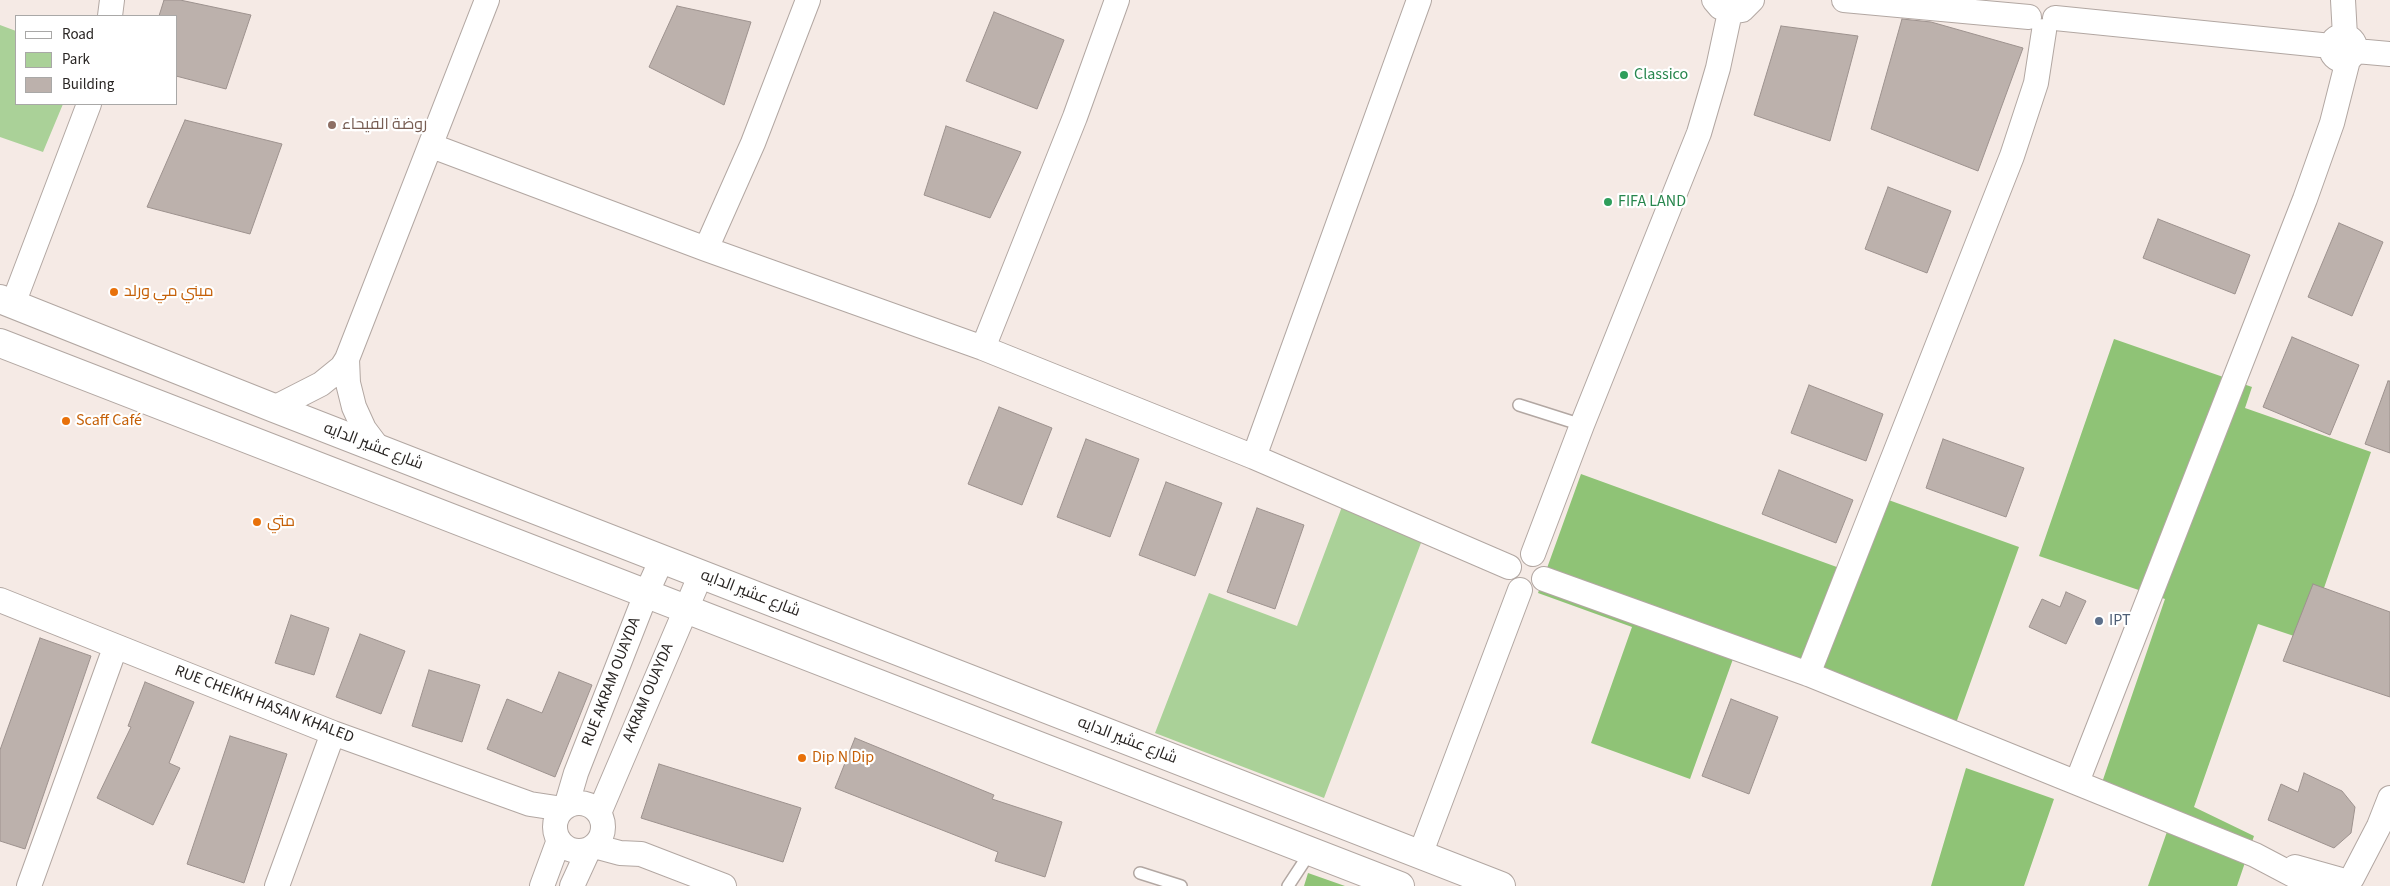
<!DOCTYPE html>
<meta charset="utf-8">
<style>
body{margin:0}
#map{position:relative;width:2390px;height:886px;overflow:hidden;background:#f5eae5;font-family:"Source Sans 3",sans-serif}
canvas{display:block}
.legend{position:absolute;left:15px;top:15px;width:162px;height:90px;box-sizing:border-box;background:#fff;border:1px solid #a9a8a7;margin:0;padding:6px 9px;list-style:none;font-size:15px;color:#292523}
.legend li{display:flex;align-items:center;gap:10px;height:25px}
.legend b{width:25px;border:1px solid #a9a8a7}
</style>
<div id="map">
<canvas width="2390" height="886"></canvas>
<ul class="legend">
<li><b style="height:6px;background:#fff"></b>Road</li>
<li><b style="height:14px;background:#aad198"></b>Park</li>
<li><b style="height:14px;background:#bcb1ac"></b>Building</li>
</ul>
</div>
<script>
const ctx = document.querySelector('canvas').getContext('2d');
ctx.lineJoin = 'round';
function fill(path, color) { ctx.fillStyle = color; ctx.fill(path, 'evenodd'); }
const toPath = rows => new Path2D(rows.map(r => 'M' + r).join(''));
function stroke(path, color, width, dash) { ctx.strokeStyle = color; ctx.lineWidth = width; ctx.lineCap = dash ? 'butt' : 'round'; ctx.setLineDash(dash || []); ctx.stroke(path); }
function label(font, color, halo, rows, align = 'center') {
  ctx.font = font + ' "Source Sans 3",Cairo,sans-serif'; ctx.lineWidth = 4.5; ctx.setLineDash([]); ctx.textBaseline = 'middle'; ctx.strokeStyle = halo; ctx.fillStyle = color; for (const [text, x, y, turn = 0] of rows) {
    ctx.save(); ctx.translate(x, y); ctx.rotate((+turn || 0) * Math.PI / 180); ctx.textAlign = isNaN(turn) ? turn : align; if (halo) ctx.strokeText(text, 0, 0); ctx.fillText(text, 0, 0); ctx.restore();
  }
}
fill(toPath([
 [0,25,16,31,16,104,63,104,43,152,0,137],
 [1343,504,1424,535,1324,798,1155,733,1209,593,1297,626]
]), '#aad198');
fill(toPath([
 [2114,339,2252,387,2245,408,2371,452,2306,640,2258,624,2194,807,2254,836,2237,886,2148,886,2169,826,2096,800,2165,599,2039,556],
 [1581,474,1856,574,1883,498,2019,547,1951,737,1733,659,1690,779,1591,743,1632,627,1538,593],
 [1966,768,2054,799,2024,886,1931,886],
 [1308,873,1345,886,1304,886]
]), '#8fc376');
const building = toPath([
 [164,0,180,0,251,15,226,89,176,76,176,16,159,16,164,0],
 [677,6,751,22,724,105,649,67,677,6],
 [994,12,1064,40,1037,109,966,81,994,12],
 [1902,19,1931,22,2023,48,1978,171,1871,129,1902,19],
 [1781,26,1858,36,1830,141,1754,115,1781,26],
 [185,120,282,144,250,234,147,207,185,120],
 [946,126,1021,152,990,218,924,195,946,126],
 [1888,187,1951,211,1927,273,1865,249,1888,187],
 [2158,219,2250,255,2235,294,2143,258,2158,219],
 [2339,223,2383,242,2352,316,2308,297,2339,223],
 [2292,337,2359,365,2330,435,2263,407,2292,337],
 [2388,381,2390,381,2390,453,2365,444,2388,381],
 [1809,385,1883,414,1866,461,1791,433,1809,385],
 [999,407,1052,428,1022,505,968,484,999,407],
 [1086,439,1139,459,1110,537,1057,517,1086,439],
 [1943,439,2024,468,2006,517,1926,488,1943,439],
 [1779,470,1853,500,1836,543,1762,514,1779,470],
 [1166,482,1222,503,1195,576,1139,555,1166,482],
 [1257,508,1304,525,1275,609,1227,592,1257,508],
 [2313,584,2390,612,2390,697,2283,661,2313,584],
 [2066,592,2086,601,2066,644,2029,627,2042,599,2060,607,2066,592],
 [291,615,329,628,314,675,275,663,291,615],
 [360,634,405,651,381,714,336,697,360,634],
 [40,638,91,656,25,849,0,841,0,750,40,638],
 [429,670,480,685,462,742,412,726,429,670],
 [559,672,592,685,555,777,487,749,507,699,542,713,559,672],
 [145,682,194,702,169,763,180,768,153,825,97,798,131,727,128,726,145,682],
 [1731,699,1778,717,1749,794,1702,776,1731,699],
 [230,736,287,754,244,883,187,864,230,736],
 [855,738,994,795,992,799,1062,822,1045,877,995,861,998,852,835,788,855,738],
 [659,764,801,808,783,862,641,818,659,764],
 [2304,773,2342,791,2355,807,2351,833,2334,848,2268,820,2281,784,2298,792,2304,773]
]);
fill(building, '#bcb1ac');
stroke(building, '#9d928e', 1);
const lane = toPath([
 [1519,405,1582,425],
 [1140,873,1181,886],
 [1288,886,1311,851]
]);
const street = toPath([
 [1714,0,1720,7,1730,12,1742,10,1752,0],
 [1844,0,2029,17],
 [2343,0,2345,36],
 [110,16,112,0],
 [2055,18,2331,46],
 '2331 48a12 12 0 1 1 24 0a12 12 0 1 1-24 0Z',
 [2356,51,2390,54],
 [432,146,706,249,983,348,1254,457,1509,567],
 [706,249,753,143,808,0],
 [13,304,89,104],
 [983,348,1075,117,1117,0],
 [347,359,348,383,354,407,364,429,379,449],
 [274,408,321,384,342,367,347,359,487,0],
 [1254,457,1419,0],
 [1533,554,1582,425,1699,133,1718,68,1730,12],
 [1544,579,1808,674,2255,855,2314,886],
 [0,600,333,733,530,804,563,809],
 [1808,674,2012,156,2036,83,2044,31],
 [2077,782,2305,199,2332,123,2348,60],
 '555 827a24 24 0 1 1 48 0a24 24 0 1 1-48 0Z',
 [566,807,576,773,646,594,662,559],
 [599,813,701,574],
 [594,846,620,853,641,854,724,886],
 [1420,855,1520,590],
 [2295,867,2345,881],
 [2352,878,2379,826,2390,798],
 [29,886,115,648],
 [277,886,333,733],
 [542,886,559,840],
 [572,886,589,849]
]);
const secondary = toPath([
 [0,299,274,408,1501,886],
 [0,343,1400,886]
]);
stroke(lane, '#b2a7a2', 14);
stroke(street, '#b2a7a2', 26);
stroke(secondary, '#b2a7a2', 30);
stroke(lane, '#fff', 11);
stroke(street, '#fff', 24);
stroke(secondary, '#fff', 28);
for (const [x, y, r, color] of [
 [1624,75,5,"#2e9e5b"],
 [332,125,5,"#8d6e63"],
 [1608,202,5,"#2e9e5b"],
 [114,292,5,"#e8710a"],
 [66,421,5,"#e8710a"],
 [257,522,5,"#e8710a"],
 [2099,621,5,"#5c6f8a"],
 [802,758,5,"#e8710a"]
]) { const dot = new Path2D(); dot.arc(x, y, r, 0, 2 * Math.PI); ctx.fillStyle = color; ctx.fill(dot); stroke(dot, '#fff', 2); }
label('16px', '#27864d', '#fff', [
 ["Classico",1634,75],
 ["FIFA LAND",1618,202]
], 'left');
label('16px', '#785e54', '#fff', [
 ["روضة الفيحاء",342,125]
], 'left');
label('16px', '#c56008', '#fff', [
 ["ميني مي ورلد",124,292],
 ["Scaff Café",76,421],
 ["متي",267,522],
 ["Dip N Dip",812,758]
], 'left');
label('16px', '#292523', '#fff', [
 ["شارع عشير الدايه",373,447,21],
 ["شارع عشير الدايه",750,594,21],
 ["RUE AKRAM OUAYDA",612,682,-69],
 ["AKRAM OUAYDA",649,693,-67],
 ["RUE CHEIKH HASAN KHALED",264,705,21],
 ["شارع عشير الدايه",1127,741,21]
]);
label('16px', '#4e5e75', '#fff', [
 ["IPT",2109,621]
], 'left');
</script>
